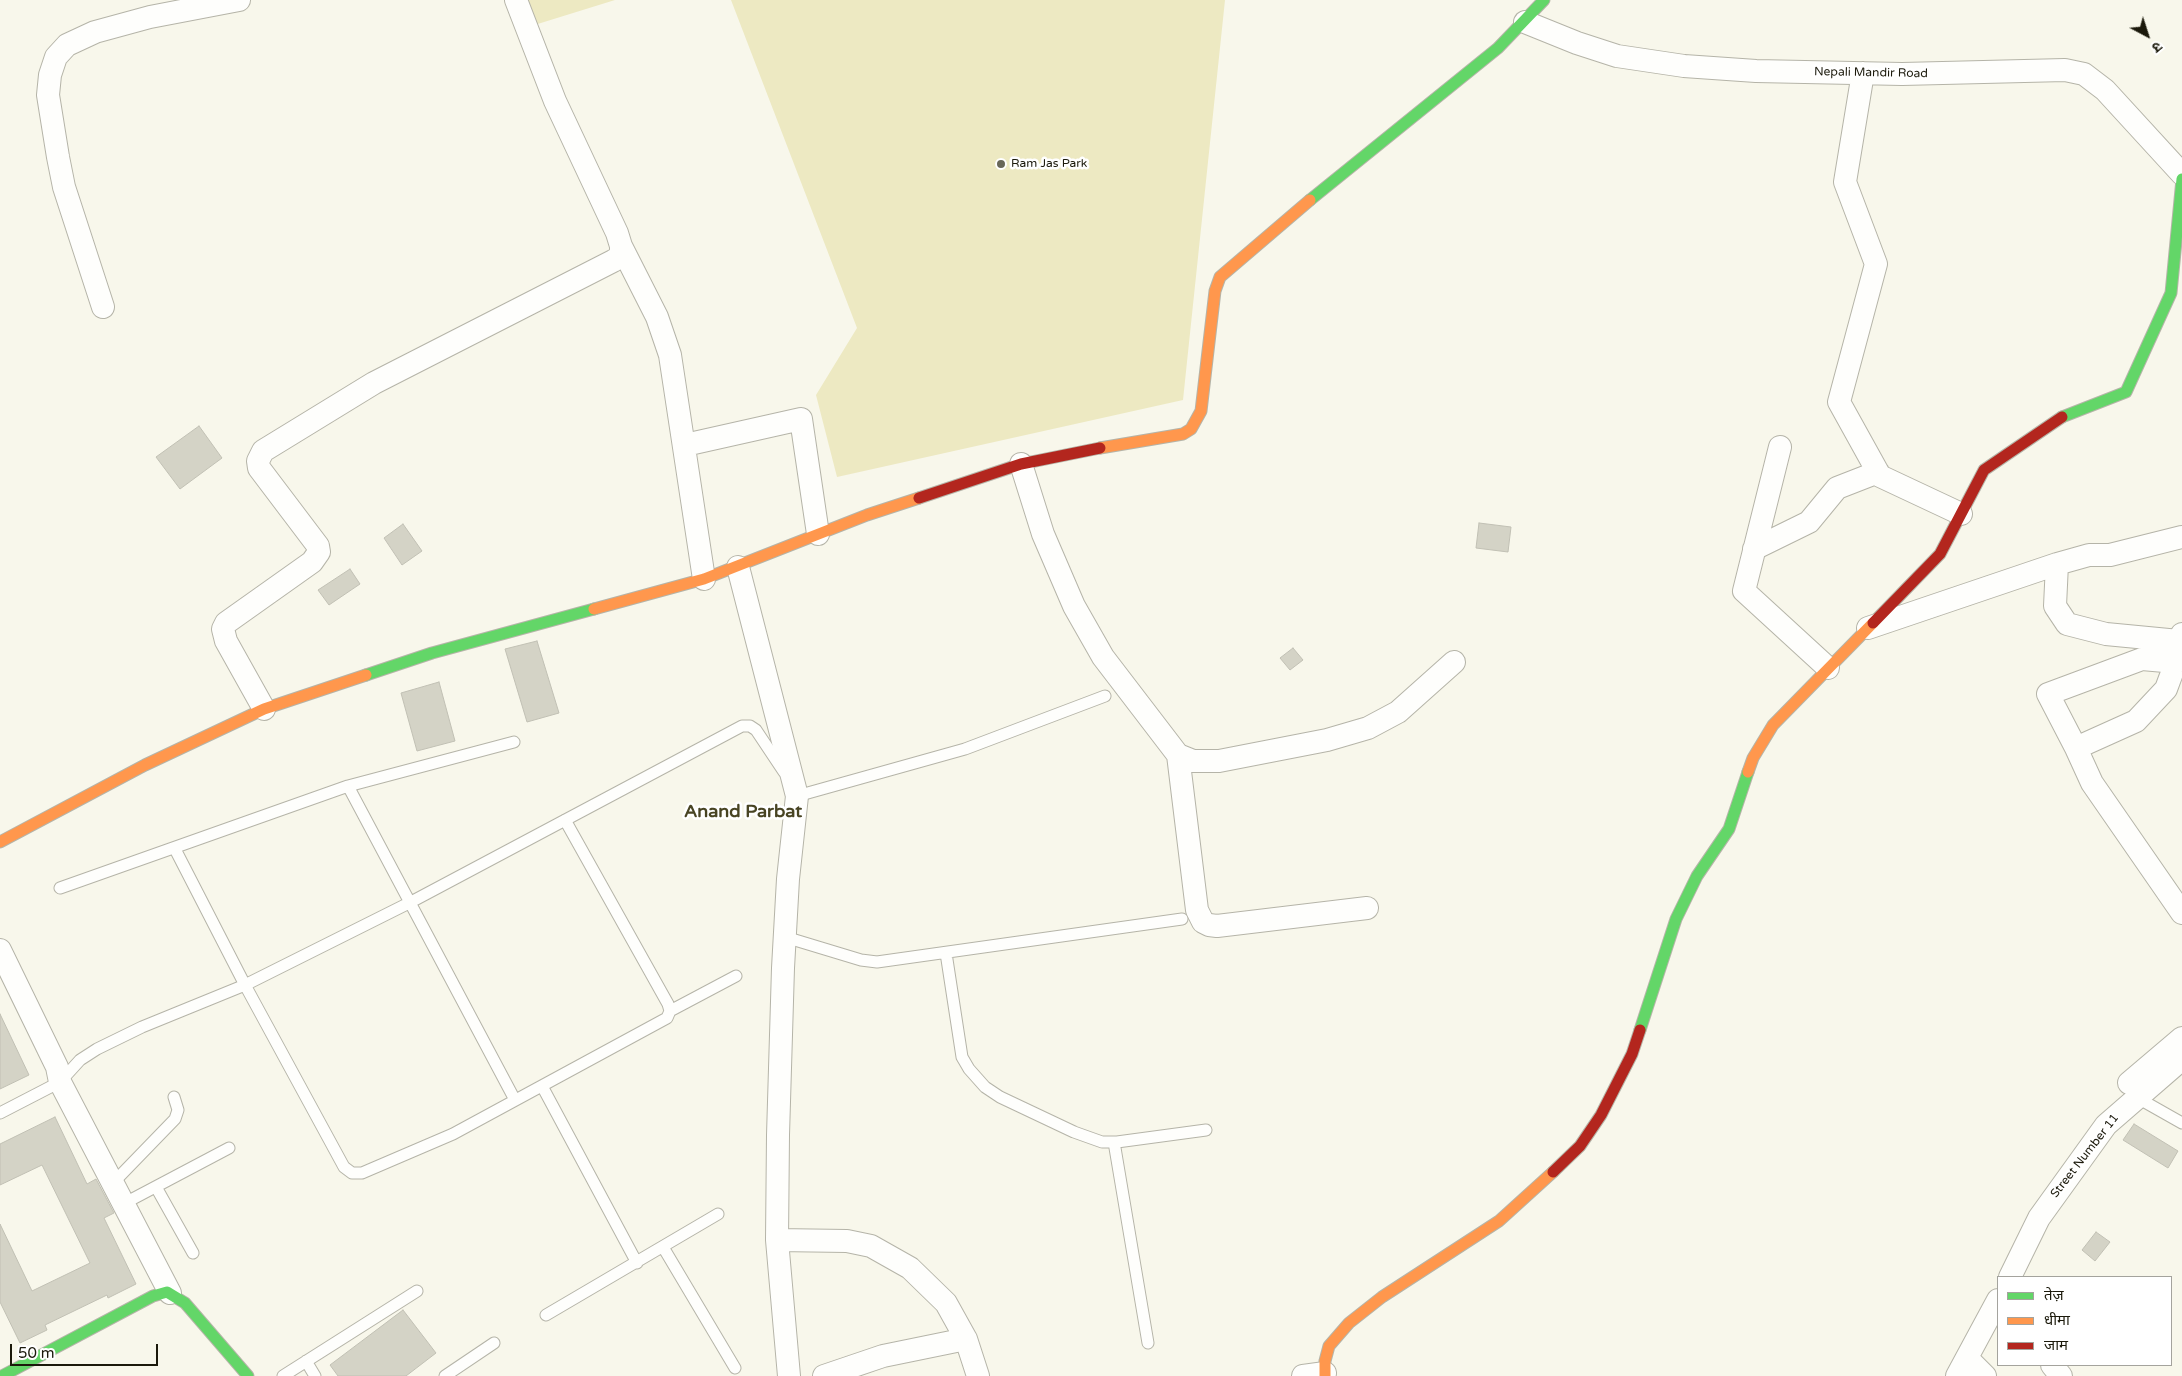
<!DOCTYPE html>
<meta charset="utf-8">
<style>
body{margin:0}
#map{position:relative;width:2182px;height:1376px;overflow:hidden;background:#f8f7eb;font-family:"Varela Round","Noto Sans Devanagari",sans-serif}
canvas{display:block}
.legend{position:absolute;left:1997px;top:1276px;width:175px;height:90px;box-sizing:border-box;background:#fff;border:1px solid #a4a39d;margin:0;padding:6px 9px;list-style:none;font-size:15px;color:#1b190b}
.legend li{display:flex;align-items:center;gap:10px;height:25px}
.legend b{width:25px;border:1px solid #a4a39d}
.north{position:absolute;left:2122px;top:10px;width:50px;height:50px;-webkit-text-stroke:4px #fff;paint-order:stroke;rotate:140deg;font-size:14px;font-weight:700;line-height:20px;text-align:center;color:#1b190b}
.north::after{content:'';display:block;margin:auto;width:18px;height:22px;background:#1b190b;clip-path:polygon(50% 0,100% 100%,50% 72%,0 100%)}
.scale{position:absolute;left:10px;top:1344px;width:148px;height:22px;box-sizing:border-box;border:2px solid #1b190b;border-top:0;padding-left:6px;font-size:15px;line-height:18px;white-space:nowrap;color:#1b190b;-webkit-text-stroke:4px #fff;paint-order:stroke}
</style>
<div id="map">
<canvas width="2182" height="1376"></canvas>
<ul class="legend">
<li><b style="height:6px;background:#63d668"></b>तेज़</li>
<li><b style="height:6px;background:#ff974d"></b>धीमा</li>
<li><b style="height:6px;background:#b3261e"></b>जाम</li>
</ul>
<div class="north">उ</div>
<div class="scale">50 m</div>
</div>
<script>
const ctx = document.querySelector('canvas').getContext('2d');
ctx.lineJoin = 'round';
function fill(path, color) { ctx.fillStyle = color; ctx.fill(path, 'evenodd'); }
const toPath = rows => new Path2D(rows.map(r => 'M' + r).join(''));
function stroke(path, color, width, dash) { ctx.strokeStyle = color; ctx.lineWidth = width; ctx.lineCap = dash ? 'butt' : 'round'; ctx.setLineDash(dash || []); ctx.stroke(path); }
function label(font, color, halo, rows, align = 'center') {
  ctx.font = font + ' "Varela Round",sans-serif'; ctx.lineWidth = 5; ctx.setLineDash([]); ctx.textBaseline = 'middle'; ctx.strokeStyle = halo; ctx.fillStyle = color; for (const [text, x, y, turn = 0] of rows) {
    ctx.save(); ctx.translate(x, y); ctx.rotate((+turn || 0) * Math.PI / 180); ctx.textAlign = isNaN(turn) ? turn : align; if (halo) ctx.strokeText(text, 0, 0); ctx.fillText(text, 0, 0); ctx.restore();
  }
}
fill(toPath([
 [519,0,615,0,528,27],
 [731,0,1225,0,1183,400,837,477,816,395,857,328]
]), '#ede9c2');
const building = toPath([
 [199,426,222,458,180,489,156,457,199,426],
 [1479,523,1511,527,1508,552,1476,548,1479,523],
 [403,524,422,551,402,565,384,538,403,524],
 [350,569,360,584,329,605,318,590,350,569],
 [537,641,559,713,527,722,505,649,537,641],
 [1293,648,1303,660,1290,670,1280,658,1293,648],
 [439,682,455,741,417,751,401,693,439,682],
 [0,1014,29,1075,0,1089,0,1014],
 [55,1117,87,1184,96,1179,114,1213,104,1218,136,1284,108,1298,107,1295,45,1325,47,1330,20,1343,0,1302,0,1224,32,1291,90,1263,42,1165,0,1185,0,1144,55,1117],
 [2134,1124,2178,1151,2168,1168,2123,1140,2134,1124],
 [2096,1232,2110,1242,2095,1261,2082,1250,2096,1232],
 [403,1310,436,1353,406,1376,338,1376,330,1365,403,1310]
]);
fill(building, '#d4d3c6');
stroke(building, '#c1c0b4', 1);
const lane = toPath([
 [348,786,514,742],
 [797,796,965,749,1105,696],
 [175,849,245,985,344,1167,352,1173,362,1173,453,1134,667,1018,670,1011,668,1004,565,820],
 [60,888,348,786,515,1100],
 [785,937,861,960,877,962,1182,919],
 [946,953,962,1057,969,1069,985,1087,1000,1097,1074,1132,1102,1142,1117,1142,1206,1130],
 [670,1011,736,976],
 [542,1086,637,1263],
 [2136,1097,2182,1123],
 [0,1113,60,1082,80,1060,97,1049,142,1027,245,985,411,902,742,726,750,726,756,730,784,772],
 [1114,1142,1148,1343],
 [113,1183,175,1119,178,1110,174,1097],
 [156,1187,193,1253],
 [123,1204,229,1148],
 [663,1247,735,1368],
 [546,1315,718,1214],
 [306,1361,315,1376],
 [283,1376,417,1291],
 [445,1376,494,1343]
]);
const street = toPath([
 [1525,22,1577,43,1617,56,1684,66,1756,71,1902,74,2065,70,2084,74,2105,90,2182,174],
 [1863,73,1845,182,1876,264,1839,402,1880,476,1961,514],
 [621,246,657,317,670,355,704,579],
 [103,307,64,187,58,157,48,95,50,75,56,57,67,45,95,32,150,17,239,0],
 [685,445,801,419,818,534],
 [1780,447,1744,591,1828,668],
 [1021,464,1043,534,1074,606,1103,657,1178,755,1193,761,1219,761,1327,740,1368,728,1398,712,1454,662],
 [1754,549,1809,522,1837,488,1878,472],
 [2057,564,2055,606,2067,624,2106,634,2179,641],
 [738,567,797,796,788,879,783,968,778,1135,777,1240,789,1376],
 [1868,628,2057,564,2089,555,2110,555,2182,537],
 [2182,634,2176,662,2166,689,2136,721,2076,748,2092,783,2182,913],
 [264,709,226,641,223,629,226,623,312,562,319,552,318,546,259,468,258,461,263,451,374,383,613,261,618,258,621,252,621,246,617,233,555,101,516,0],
 [2076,748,2048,694,2142,659,2176,662],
 [1178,755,1197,910,1203,922,1209,925,1217,926,1367,908],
 [0,950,57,1067,60,1082,170,1293],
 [2129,1083,2182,1038],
 [777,1240,847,1241,871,1246,910,1268,946,1303,966,1339,978,1376],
 [2010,1277,2039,1218,2106,1125,2182,1059],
 [1967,1358,1985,1376],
 [2052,1365,2061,1376],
 [824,1376,883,1356,966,1339],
 [1303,1376,1325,1373],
 [1957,1376,1998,1300]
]);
const fast = toPath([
 [1310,200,1498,48,1544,0],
 [2062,417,2126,392,2171,293,2182,179],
 [366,675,432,653,594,609],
 [1640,1030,1676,919,1697,876,1729,829,1748,772],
 [2,1376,153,1296,167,1292,185,1303,248,1376]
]);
const slow = toPath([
 [1100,448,1183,434,1191,429,1201,411,1215,291,1220,277,1310,200],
 [594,609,704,579,867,515,919,498],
 [1748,772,1753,758,1773,725,1873,623],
 [0,842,145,765,264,709,366,675],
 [1325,1376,1325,1361,1329,1346,1349,1323,1382,1297,1499,1221,1553,1172]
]);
const jam = toPath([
 [919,498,1021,464,1100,448],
 [1873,623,1940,554,1984,470,2062,417],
 [1553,1172,1580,1146,1601,1115,1632,1054,1640,1030]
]);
stroke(lane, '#b5b4a8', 13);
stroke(street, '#b5b4a8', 24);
stroke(fast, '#b5b4a8', 13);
stroke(slow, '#b5b4a8', 13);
stroke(jam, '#b5b4a8', 13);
stroke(lane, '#fefefc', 11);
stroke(street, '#fefefc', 22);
stroke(fast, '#63d668', 11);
stroke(slow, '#ff974d', 11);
stroke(jam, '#b3261e', 11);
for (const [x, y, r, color] of [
 [1001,164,5,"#686759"]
]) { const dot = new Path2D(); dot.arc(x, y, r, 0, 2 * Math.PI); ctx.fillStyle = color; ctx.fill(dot); stroke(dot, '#fff', 2); }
label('12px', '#1b190b', '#fff', [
 ["Nepali Mandir Road",1871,73,1],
 ["Street Number 11",2085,1156,-52]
]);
label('12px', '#1b190b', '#fff', [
 ["Ram Jas Park",1011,164]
], 'left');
label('bold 18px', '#484423', '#fff', [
 ["Anand Parbat",743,812]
]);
</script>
